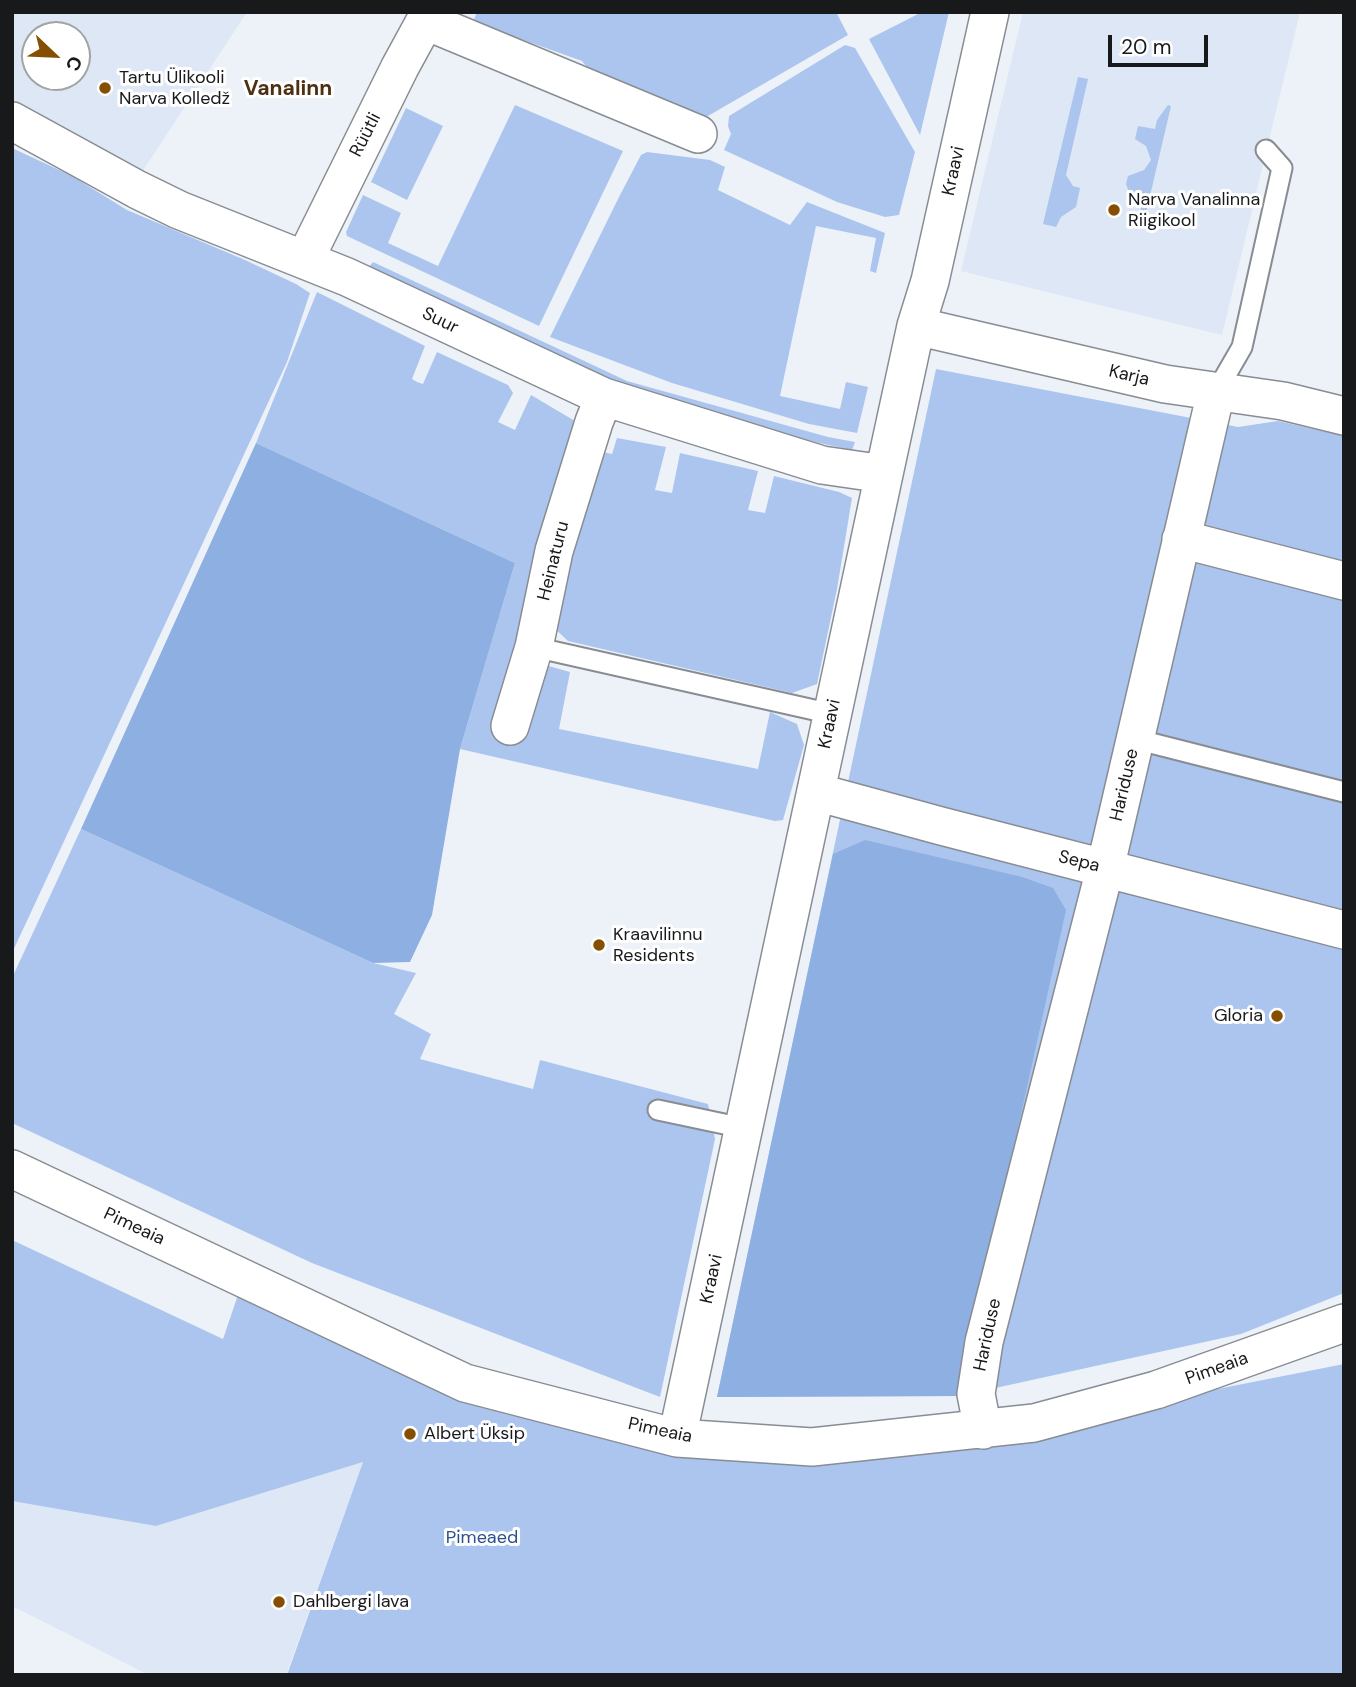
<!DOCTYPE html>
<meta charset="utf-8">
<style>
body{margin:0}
#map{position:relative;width:1356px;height:1687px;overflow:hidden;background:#edf2f9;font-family:"DM Sans",sans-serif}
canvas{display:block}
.frame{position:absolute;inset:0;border:14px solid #17191b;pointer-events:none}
.north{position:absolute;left:21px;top:21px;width:70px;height:70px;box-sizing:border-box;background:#fff;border:2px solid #a2a3a4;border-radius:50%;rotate:113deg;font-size:19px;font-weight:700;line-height:28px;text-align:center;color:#17191b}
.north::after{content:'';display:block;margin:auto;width:24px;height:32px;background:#854e00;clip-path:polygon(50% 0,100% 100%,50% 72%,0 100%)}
.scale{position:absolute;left:1108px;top:35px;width:100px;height:32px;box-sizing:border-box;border:4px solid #17191b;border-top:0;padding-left:9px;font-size:21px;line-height:24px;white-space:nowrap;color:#17191b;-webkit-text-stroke:5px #fff;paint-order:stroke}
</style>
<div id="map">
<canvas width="1356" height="1687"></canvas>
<div class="frame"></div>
<div class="north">С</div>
<div class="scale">20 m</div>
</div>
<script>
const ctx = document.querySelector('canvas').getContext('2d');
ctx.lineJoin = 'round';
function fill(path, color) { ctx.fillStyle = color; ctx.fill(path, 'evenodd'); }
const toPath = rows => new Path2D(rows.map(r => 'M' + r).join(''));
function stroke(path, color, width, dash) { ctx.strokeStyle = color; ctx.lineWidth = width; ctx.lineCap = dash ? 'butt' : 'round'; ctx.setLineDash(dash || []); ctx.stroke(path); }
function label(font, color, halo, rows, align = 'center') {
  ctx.font = font + ' "DM Sans",sans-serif'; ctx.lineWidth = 6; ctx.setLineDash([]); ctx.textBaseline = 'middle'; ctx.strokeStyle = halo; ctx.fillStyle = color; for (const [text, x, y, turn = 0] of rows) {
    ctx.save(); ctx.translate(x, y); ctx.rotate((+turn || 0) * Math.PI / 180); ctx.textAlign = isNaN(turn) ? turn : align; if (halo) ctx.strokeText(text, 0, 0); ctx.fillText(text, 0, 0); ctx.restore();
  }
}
fill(toPath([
 [12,12,247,12,142,172,12,100],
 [35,35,77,35,77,77,35,77],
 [1023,12,1300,12,1222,335,961,271],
 [363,1462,286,1675,149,1675,12,1606,12,1501,156,1526]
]), '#dee7f5');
fill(toPath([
 [477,12,836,12,848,35,701,120,594,76,582,61,473,22],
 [922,12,949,12,920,135,869,39],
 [845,45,855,48,915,152,899,215,885,217,837,202,724,150,731,134,728,126,729,116],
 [1078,77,1088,79,1066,175,1073,186,1080,188,1076,207,1061,217,1056,227,1043,224],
 [515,105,623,151,539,326,347,236,346,232,363,195,401,213,388,243,438,266],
 [1168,105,1171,106,1146,213,1140,212,1142,204,1135,202,1136,197,1129,192,1126,184,1128,176,1144,170,1151,160,1146,146,1135,139,1138,126,1155,129,1157,120],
 [406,108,443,126,407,200,371,182],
 [12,148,72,176,127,210,245,260,296,284,310,293,287,362,12,953],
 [647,152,710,160,725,167,718,190,790,225,807,202,885,233,876,273,870,271,876,238,816,226,780,396,840,409,846,382,868,387,857,433,809,424,672,383,550,337,619,197,641,155],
 [373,262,627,381,828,437,855,442,852,450,777,434,641,396,369,267],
 [317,292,425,346,412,379,417,382,423,384,437,352,508,385,513,393,498,422,515,430,531,395,575,421,545,665,570,672,559,729,758,769,770,712,797,724,804,745,783,820,775,821,460,749,515,563,256,443],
 [936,369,1238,427,1278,421,1344,436,1344,1293,1241,1334,959,1396,717,1397],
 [617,438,666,447,655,490,672,493,680,453,758,471,748,510,765,513,774,476,839,492,852,498,837,589,817,684,792,693,568,641,552,626,597,451,612,454],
 [81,829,373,963,416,973,394,1014,431,1034,420,1059,533,1089,540,1060,708,1104,715,1139,660,1397,312,1263,12,1123,12,978],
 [12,1240,223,1339,241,1286,681,1448,1106,1411,1344,1364,1344,1675,287,1675,363,1462,156,1526,12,1501]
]), '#abc5ee');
fill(toPath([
 [256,443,515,563,460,749,432,915,410,962,373,963,81,829],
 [865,840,1022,877,1053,888,1066,910,959,1396,717,1397,833,854]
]), '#8eafe1');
const service = toPath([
 [1216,392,1242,347,1282,168,1266,150],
 [534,647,832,714],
 [1135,739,1344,792],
 [658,1110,743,1128]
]);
const minor = toPath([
 [426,21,698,134],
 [12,121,138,190,179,210,347,277,604,397,822,465,884,474],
 [305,259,400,67,430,12],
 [916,326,1165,384,1283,401,1344,416],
 [1181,539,1344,581],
 [510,726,534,647,554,551,594,422,604,397],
 [816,792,941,826,1344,930],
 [12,1169,465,1383,677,1438,812,1447,1034,1423,1156,1390,1344,1323],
 [983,1430,976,1394,984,1342,1105,869,1216,392],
 [677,1438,884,474,916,326,930,281,990,12]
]);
stroke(service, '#888c93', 23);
stroke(minor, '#888c93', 40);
stroke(service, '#fff', 19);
stroke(minor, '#fff', 37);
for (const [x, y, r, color] of [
 [105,88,7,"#854e00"],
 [1114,210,7,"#854e00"],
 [599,945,7,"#854e00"],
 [1277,1016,7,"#854e00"],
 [410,1434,7,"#854e00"],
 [279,1602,7,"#854e00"]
]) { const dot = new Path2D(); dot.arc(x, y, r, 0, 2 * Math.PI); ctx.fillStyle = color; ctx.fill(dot); stroke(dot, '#fff', 2.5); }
label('18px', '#17191b', '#fff', [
 ["Tartu Ülikooli",119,78],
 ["Narva Kolledž",119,99],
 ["Narva Vanalinna",1128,200],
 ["Riigikool",1128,221],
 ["Kraavilinnu",613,935],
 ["Residents",613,956],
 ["Gloria",1263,1016,"right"],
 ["Albert Üksip",424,1434],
 ["Dahlbergi lava",293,1602]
], 'left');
label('18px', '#17191b', '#fff', [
 ["Rüütli",366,135,-63],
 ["Kraavi",954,171,-78],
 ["Suur",440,321,26],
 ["Karja",1129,376,13],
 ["Heinaturu",554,561,-76],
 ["Kraavi",830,724,-78],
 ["Hariduse",1125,785,-77],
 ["Sepa",1079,862,14],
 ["Pimeaia",134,1227,25],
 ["Kraavi",712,1279,-78],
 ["Hariduse",988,1335,-78],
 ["Pimeaia",1217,1369,-20],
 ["Pimeaia",660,1431,12]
]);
label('18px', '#29518e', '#fff', [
 ["Pimeaed",482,1538]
]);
label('bold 21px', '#4c3011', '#fff', [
 ["Vanalinn",288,89]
]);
</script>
